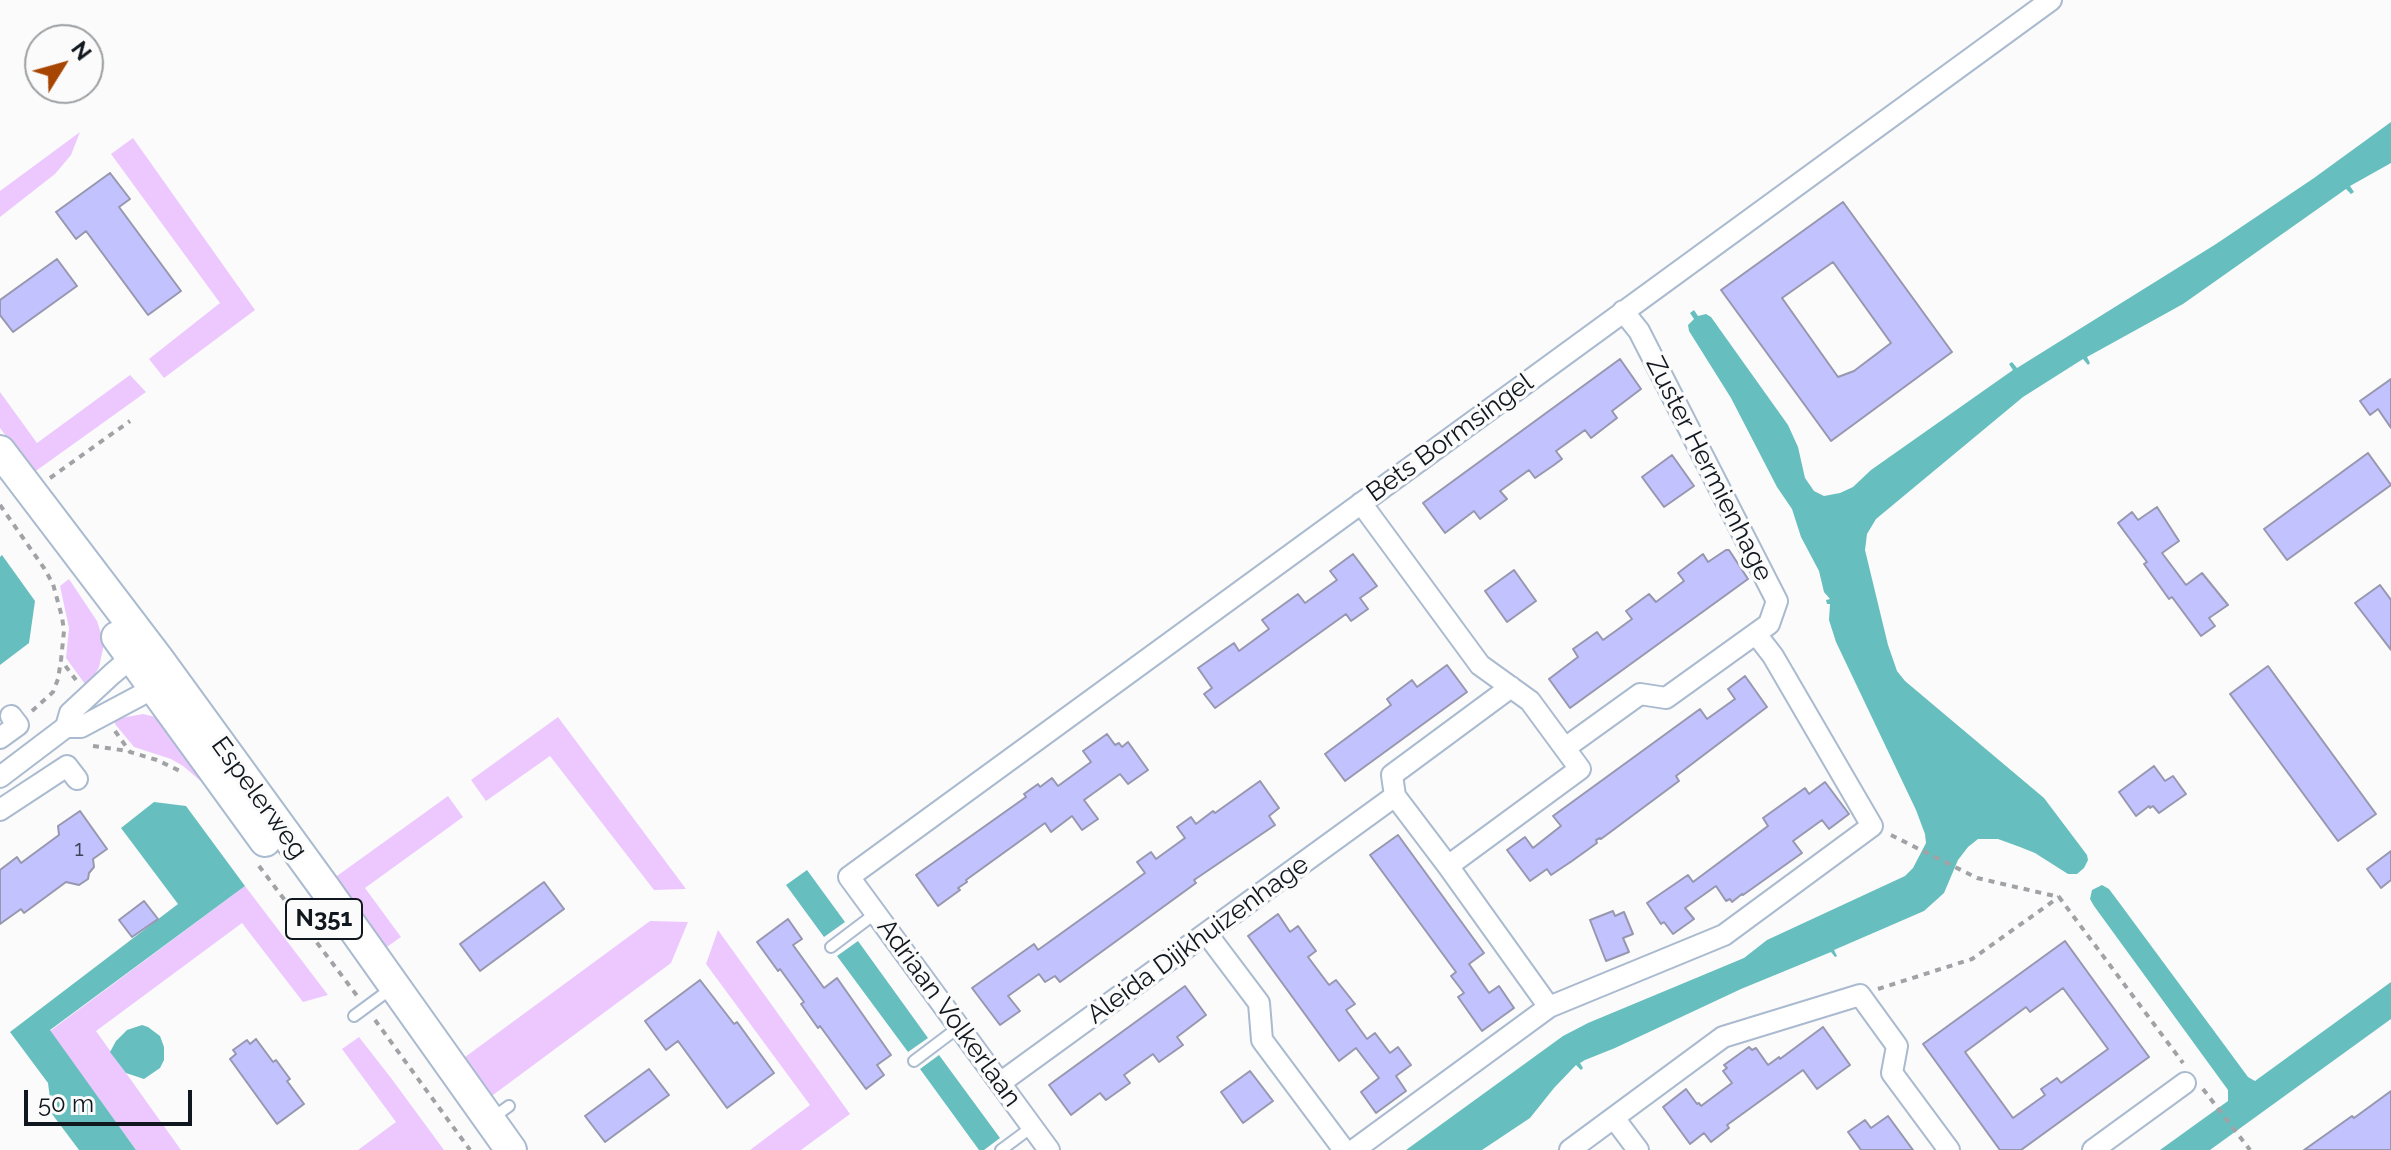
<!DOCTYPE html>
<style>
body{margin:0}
#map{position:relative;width:2391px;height:1150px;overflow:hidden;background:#fbfbfb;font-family:Raleway,sans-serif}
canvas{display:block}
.north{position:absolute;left:24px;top:24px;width:80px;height:80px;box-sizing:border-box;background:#fbfbfb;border:2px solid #9da0a3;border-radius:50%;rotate:53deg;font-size:22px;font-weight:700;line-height:32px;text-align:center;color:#11171e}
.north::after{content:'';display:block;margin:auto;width:28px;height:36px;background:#a74502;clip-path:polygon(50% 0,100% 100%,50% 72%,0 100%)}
.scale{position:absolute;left:24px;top:1090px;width:168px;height:36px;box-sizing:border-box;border:4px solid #11171e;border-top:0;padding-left:10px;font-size:24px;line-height:28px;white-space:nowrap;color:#11171e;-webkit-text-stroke:6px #fbfbfb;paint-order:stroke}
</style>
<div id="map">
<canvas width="2391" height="1150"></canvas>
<div class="north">N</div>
<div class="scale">50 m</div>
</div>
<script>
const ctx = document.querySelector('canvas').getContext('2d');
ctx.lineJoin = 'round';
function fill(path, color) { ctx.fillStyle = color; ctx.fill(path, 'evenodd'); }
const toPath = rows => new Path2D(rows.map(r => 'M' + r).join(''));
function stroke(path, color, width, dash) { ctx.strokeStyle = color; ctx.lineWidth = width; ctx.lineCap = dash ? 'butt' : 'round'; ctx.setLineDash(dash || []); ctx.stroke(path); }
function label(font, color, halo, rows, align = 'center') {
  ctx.font = font + ' Raleway,sans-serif'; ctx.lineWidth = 7; ctx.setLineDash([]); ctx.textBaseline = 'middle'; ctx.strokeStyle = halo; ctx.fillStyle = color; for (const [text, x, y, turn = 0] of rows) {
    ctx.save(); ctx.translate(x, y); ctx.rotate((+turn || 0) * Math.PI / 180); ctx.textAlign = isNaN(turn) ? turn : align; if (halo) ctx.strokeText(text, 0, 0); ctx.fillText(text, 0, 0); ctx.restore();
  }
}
fill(toPath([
 [80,132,71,155,55,174,0,217,0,191],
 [133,138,255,310,164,378,149,359,220,303,111,154],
 [130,375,146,392,33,473,0,428,0,392,37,443],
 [69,579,97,621,103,640,103,649,99,667,94,676,85,684,66,658,69,628,60,586],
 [143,714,156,717,172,727,210,777,203,783,183,766,171,759,134,747,115,724,115,719],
 [558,717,686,889,654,890,550,756,486,801,471,780],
 [448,796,463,817,365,888,401,937,381,951,330,881],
 [245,886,328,995,303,1002,242,923,96,1031,181,1150,136,1150,50,1031],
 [650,921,688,922,671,963,489,1098,461,1060],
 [718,930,850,1114,801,1150,750,1150,810,1105,706,964],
 [359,1037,391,1078,444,1150,358,1150,396,1122,342,1049]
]), '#edc8fe');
fill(toPath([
 [2391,122,2391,163,2350,186,2354,192,2351,194,2346,189,2183,304,2087,357,2090,363,2088,365,2083,359,2023,397,1876,519,1867,534,1865,550,1888,645,1897,671,1905,681,2044,798,2087,855,2088,860,2084,868,2077,874,2068,874,2035,853,2020,847,1998,839,1978,839,1968,847,1958,860,1944,893,1924,911,1834,950,1837,956,1835,957,1831,952,1741,989,1615,1048,1585,1060,1580,1063,1583,1068,1581,1070,1576,1065,1554,1088,1530,1118,1482,1150,1406,1150,1563,1036,1588,1023,1744,958,1767,940,1905,876,1913,868,1926,843,1925,834,1916,810,1836,642,1829,620,1830,604,1827,604,1826,600,1830,599,1824,592,1819,571,1801,537,1792,509,1777,487,1731,398,1689,331,1688,325,1694,319,1690,313,1694,310,1698,316,1706,314,1711,317,1788,425,1798,447,1805,478,1814,491,1824,496,1840,493,1853,487,1871,470,2013,370,2009,364,2012,362,2017,368,2216,244,2314,178],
 [2,555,35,601,29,643,0,665,0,557],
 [154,802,186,806,245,886,50,1030,136,1150,79,1150,52,1114,48,1083,10,1032,178,904,121,828],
 [807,870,845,922,824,937,786,885],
 [2102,885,2109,889,2118,901,2248,1077,2255,1081,2391,982,2391,1019,2210,1150,2160,1150,2228,1101,2228,1090,2094,906,2090,899,2092,890],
 [858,941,928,1038,908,1052,837,956],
 [142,1025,148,1027,160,1036,164,1047,164,1060,160,1068,144,1079,126,1073,110,1052,116,1041,127,1030],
 [939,1055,1000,1138,984,1150,979,1150,920,1069]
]), '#66bfbe');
const building = toPath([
 [110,173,130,199,119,207,181,291,148,315,86,231,76,239,56,212,110,173],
 [1843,202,1952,352,1831,441,1721,290,1843,202],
 [1833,262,1891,343,1854,371,1838,377,1782,298,1833,262],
 [57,259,77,286,13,332,0,315,0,300,57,259],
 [1620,359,1641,389,1612,411,1617,418,1591,438,1585,430,1556,451,1562,459,1554,465,1535,478,1529,470,1500,491,1507,499,1480,519,1474,511,1445,533,1423,503,1620,359],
 [2391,379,2391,428,2378,409,2370,415,2360,401,2391,379],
 [2368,453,2391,485,2287,560,2264,529,2368,453],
 [1672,455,1694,486,1664,507,1642,477,1672,455],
 [2157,507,2179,541,2162,553,2186,585,2202,573,2228,605,2209,618,2215,626,2201,636,2172,597,2169,599,2144,564,2147,562,2118,523,2132,512,2138,520,2157,507],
 [1726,550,1729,550,1748,579,1570,708,1549,679,1578,657,1573,649,1597,632,1603,640,1617,630,1632,619,1626,611,1649,594,1656,602,1684,581,1678,573,1703,554,1708,562,1726,550],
 [1353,554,1377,586,1360,598,1368,609,1351,621,1346,614,1215,708,1204,694,1212,688,1198,668,1234,643,1239,651,1269,629,1262,620,1298,594,1305,603,1337,580,1330,571,1353,554],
 [1514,570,1536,601,1507,622,1485,591,1514,570],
 [2380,585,2391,600,2391,650,2355,603,2380,585],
 [1447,665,1467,692,1345,781,1325,754,1391,705,1387,699,1412,680,1417,687,1447,665],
 [2268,666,2376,814,2338,841,2230,694,2268,666],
 [1745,676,1767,707,1676,776,1679,781,1601,839,1600,838,1596,840,1597,843,1572,861,1551,875,1547,869,1530,881,1507,850,1525,837,1533,848,1561,826,1553,816,1700,709,1707,719,1735,699,1728,689,1745,676],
 [1107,734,1115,745,1119,743,1122,747,1128,742,1148,770,1128,784,1120,774,1084,800,1098,819,1082,830,1072,816,1051,832,1045,823,966,880,967,882,958,888,960,890,938,906,916,875,1026,797,1024,794,1038,784,1040,787,1052,778,1058,786,1091,762,1083,751,1107,734],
 [2154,766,2165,781,2173,776,2186,794,2159,813,2153,806,2150,808,2149,806,2136,816,2119,792,2154,766],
 [1260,781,1279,808,1269,816,1275,825,1194,880,1196,883,1060,982,1055,976,1045,982,1039,974,1008,996,1020,1011,1000,1025,972,988,1034,944,1038,950,1145,873,1137,862,1151,852,1156,859,1185,838,1177,827,1191,817,1196,824,1213,811,1215,813,1260,781],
 [1825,782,1849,814,1829,829,1822,820,1793,841,1802,853,1743,895,1742,894,1732,902,1730,899,1726,901,1716,886,1685,908,1694,919,1673,934,1664,922,1661,924,1647,903,1688,875,1693,882,1768,826,1763,818,1805,788,1809,794,1825,782],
 [80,811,107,849,93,859,94,867,89,873,88,879,79,885,66,882,24,913,21,909,0,924,0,870,17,857,21,863,59,835,58,826,80,811],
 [1398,835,1484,953,1469,964,1489,993,1499,986,1514,1008,1482,1031,1458,997,1464,993,1451,976,1456,972,1370,855,1398,835],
 [2391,851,2391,880,2381,888,2367,869,2391,851],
 [544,882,564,909,480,971,460,944,544,882],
 [144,901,158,919,132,937,119,920,144,901],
 [1613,911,1615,916,1624,912,1633,934,1623,938,1629,952,1606,961,1590,920,1613,911],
 [1278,914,1290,932,1298,926,1316,951,1308,957,1329,985,1336,980,1355,1004,1346,1010,1367,1039,1375,1033,1390,1053,1398,1047,1411,1065,1396,1076,1406,1091,1376,1113,1361,1092,1379,1078,1356,1048,1339,1061,1248,936,1278,914],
 [788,919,802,939,793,945,824,988,837,978,891,1055,877,1065,884,1075,866,1089,820,1026,818,1028,801,1004,804,1002,780,969,778,971,757,942,788,919],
 [2065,941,2149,1057,2021,1150,2000,1150,1923,1044,2065,941],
 [2063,988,2108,1049,2061,1083,2057,1078,2041,1089,2045,1095,2013,1118,1965,1052,2026,1007,2030,1012,2063,988],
 [700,980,734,1024,737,1022,774,1073,727,1108,678,1041,666,1050,645,1021,700,980],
 [1185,986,1206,1015,1177,1037,1183,1045,1159,1062,1153,1054,1124,1075,1130,1083,1106,1100,1100,1093,1071,1115,1049,1085,1185,986],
 [1823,1027,1850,1065,1817,1089,1803,1070,1727,1125,1729,1128,1711,1142,1704,1133,1690,1144,1663,1107,1686,1089,1697,1104,1699,1103,1701,1106,1732,1083,1723,1071,1727,1068,1724,1065,1749,1047,1752,1050,1756,1048,1768,1065,1779,1057,1780,1059,1823,1027],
 [256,1039,273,1062,276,1060,290,1079,287,1081,304,1104,277,1124,230,1059,236,1054,233,1050,247,1040,250,1044,256,1039],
 [649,1069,669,1095,605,1142,585,1116,649,1069],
 [1250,1071,1273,1101,1243,1123,1221,1092,1250,1071],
 [2391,1091,2391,1150,2304,1150,2352,1116,2354,1118,2391,1091],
 [1888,1116,1913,1150,1861,1150,1848,1132,1865,1120,1871,1128,1888,1116]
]);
fill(building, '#c2c2ff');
stroke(building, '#9797af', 2);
const lane = toPath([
 [831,947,876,913],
 [354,1016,392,988],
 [914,1061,959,1027],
 [491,1119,509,1106],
 [1001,1150,1032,1127]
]);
const street = toPath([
 [1361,503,1480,665,1530,701,1580,769,1448,866,1549,1007],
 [66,727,70,713,112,674,131,658,142,659],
 [0,738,18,725,11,716],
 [1565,748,1640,694,1666,698,1769,624,1777,601,1639,331,1623,311],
 [0,777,66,727,81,727,141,695,152,687,155,675],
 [0,810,67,766,77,779],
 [1448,866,1395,796,1392,775,1511,687],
 [1207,934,1259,1003,1262,1040,1344,1150],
 [1000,1083,1395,796],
 [1614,1118,1638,1150],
 [1049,1150,849,877,2051,0],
 [1354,1150,1549,1007,1724,935,1872,826,1773,656,1756,634],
 [1570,1150,1723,1037,1860,995,1897,1046,1892,1073,1949,1150],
 [2093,1150,2185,1083]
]);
const primary = toPath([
 [0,451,159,660,324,887,511,1150],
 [117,637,265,841]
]);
stroke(lane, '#aabacf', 14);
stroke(street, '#aabacf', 24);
stroke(primary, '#aabacf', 34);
stroke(toPath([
 [50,478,130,421],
 [0,505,44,568,53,584,62,617,64,631,61,660,76,680],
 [32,711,53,692,58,679,61,660],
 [115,731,130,752,157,760,180,771],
 [93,746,128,751],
 [1891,835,1977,878,2059,897,2183,1063],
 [259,866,358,997],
 [1878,989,1972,959,2059,897],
 [375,1020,470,1150],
 [2203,1089,2250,1150]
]), '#a0a2a5', 4, [6, 6]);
stroke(lane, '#fff', 10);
stroke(street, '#fff', 20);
stroke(primary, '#fff', 30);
label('22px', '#3d4256', null, [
 ["1",79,849]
]);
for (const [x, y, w] of [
 [324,919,76]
]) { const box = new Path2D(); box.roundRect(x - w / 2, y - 20, w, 40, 6); ctx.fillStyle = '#fbfbfb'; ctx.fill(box); stroke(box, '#11171e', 2); }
label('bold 24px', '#11171e', null, [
 ["N351",324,919]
]);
label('26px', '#11171e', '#fbfbfb', [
 ["Bets Bormsingel",1450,438,-36],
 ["Zuster Hermienhage",1709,469,63],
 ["Espelerweg",259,798,54],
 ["Aleida Dijkhuizenhage",1198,940,-36],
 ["Adriaan Volkerlaan",949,1013,54]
]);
</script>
